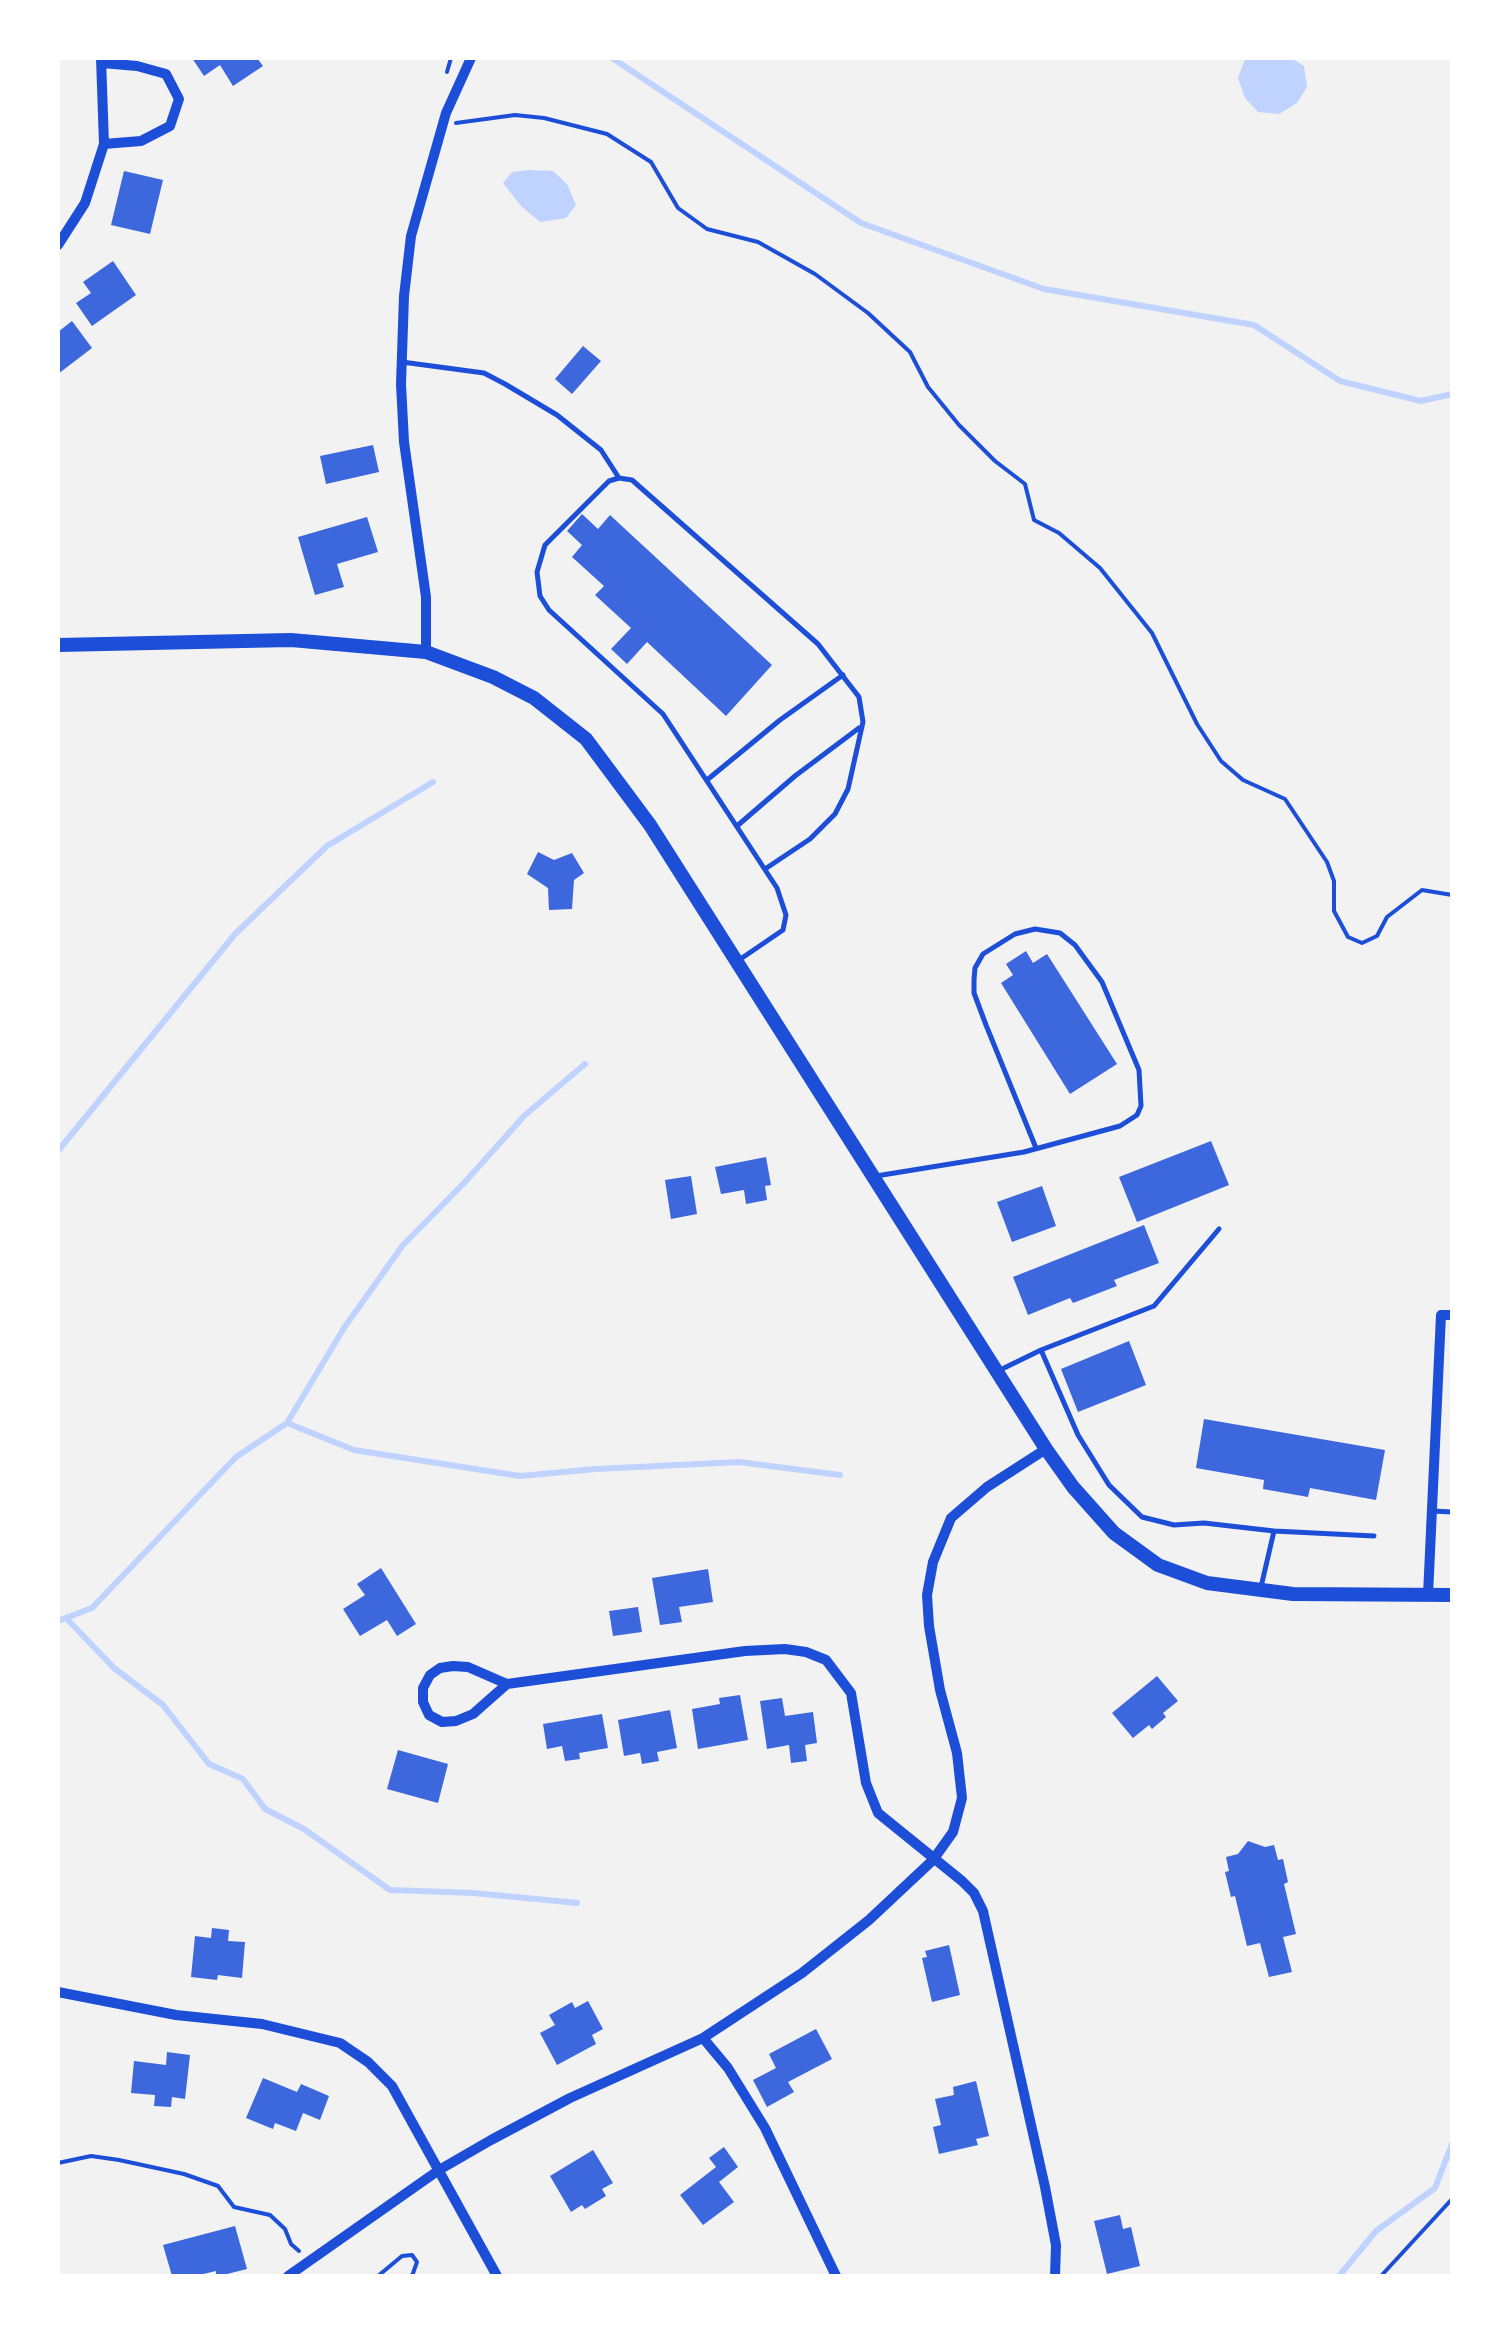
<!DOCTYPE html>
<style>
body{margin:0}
#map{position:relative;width:1510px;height:2334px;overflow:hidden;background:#f2f2f2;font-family:Manrope,sans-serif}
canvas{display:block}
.frame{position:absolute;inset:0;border:60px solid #fff;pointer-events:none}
</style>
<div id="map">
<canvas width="1510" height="2334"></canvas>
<div class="frame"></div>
</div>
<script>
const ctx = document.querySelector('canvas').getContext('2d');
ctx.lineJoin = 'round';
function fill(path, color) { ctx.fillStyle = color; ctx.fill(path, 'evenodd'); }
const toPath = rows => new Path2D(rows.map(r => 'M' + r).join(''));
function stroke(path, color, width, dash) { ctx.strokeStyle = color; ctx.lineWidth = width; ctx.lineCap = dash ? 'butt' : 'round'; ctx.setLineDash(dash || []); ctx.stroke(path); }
fill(toPath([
 [1250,58,1291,58,1304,66,1307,87,1297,103,1279,114,1258,112,1245,98,1238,78,1245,59],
 [529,170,553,171,567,184,576,205,566,218,540,222,521,206,503,183,512,172]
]), '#bfd3fe');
stroke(toPath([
 [612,58,861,223,1044,289,1254,325,1340,381,1421,401,1452,394],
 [58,1151,235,934,327,846,433,782],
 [287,1423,354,1450,520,1476,596,1469,739,1462,840,1475],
 [66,1618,114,1668,163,1705,209,1764,243,1779,265,1809,304,1829,390,1890,474,1893,577,1903],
 [58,1621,92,1608,236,1457,287,1423,344,1328,403,1245,464,1183,525,1115,585,1064],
 [1339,2276,1376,2231,1435,2188,1452,2144]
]), '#bfd3fe', 6);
fill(toPath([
 [192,58,257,58,263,66,233,86,220,65,204,76],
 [124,171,163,180,150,234,111,225],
 [113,261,136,295,92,326,76,303,91,293,83,282],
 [72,321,92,348,58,374,58,332],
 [583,346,601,361,572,394,555,379],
 [373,445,379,472,326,484,320,456],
 [582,514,598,529,610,515,772,665,726,716,647,642,627,664,611,649,631,628,595,595,604,586,572,557,582,545,567,531],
 [367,517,378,552,337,564,344,587,315,595,298,537],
 [538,852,554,860,572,853,584,873,574,880,572,909,549,910,548,888,527,874],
 [1026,951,1033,963,1047,954,1117,1064,1070,1094,1001,983,1013,975,1006,964],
 [1211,1141,1229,1185,1137,1222,1119,1177],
 [766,1157,771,1185,765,1186,767,1200,746,1204,744,1190,721,1194,715,1167],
 [691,1176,697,1214,671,1219,665,1180],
 [1042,1186,1056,1226,1012,1242,997,1202],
 [1144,1225,1159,1263,1114,1280,1117,1286,1073,1303,1070,1298,1028,1315,1013,1277],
 [1129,1341,1146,1385,1078,1412,1061,1369],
 [1204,1419,1385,1450,1376,1500,1310,1488,1308,1497,1263,1489,1264,1480,1196,1468],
 [381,1568,416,1624,397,1636,387,1620,360,1636,343,1609,365,1595,357,1584],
 [708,1569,713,1602,679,1607,682,1622,660,1625,652,1578],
 [638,1607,642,1632,613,1636,609,1611],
 [1157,1676,1178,1701,1163,1713,1166,1717,1152,1729,1149,1725,1133,1738,1112,1713],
 [740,1695,748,1740,698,1749,692,1709,720,1704,719,1698],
 [782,1698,785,1716,813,1712,817,1743,805,1745,807,1761,791,1763,789,1745,767,1749,760,1701],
 [670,1710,677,1748,657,1752,659,1761,642,1764,640,1753,624,1756,618,1720],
 [602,1714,608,1748,579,1753,580,1759,565,1761,562,1746,547,1749,543,1724],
 [398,1750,448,1764,438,1803,387,1789],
 [1248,1841,1265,1847,1274,1845,1278,1860,1283,1859,1288,1882,1284,1884,1296,1934,1283,1937,1292,1972,1269,1977,1260,1943,1247,1946,1235,1896,1231,1897,1225,1872,1229,1871,1226,1857,1238,1854],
 [212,1928,229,1930,228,1941,245,1942,242,1978,218,1975,217,1980,191,1977,195,1936,211,1938],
 [949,1945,960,1995,932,2002,922,1958,927,1957,925,1951],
 [588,2001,603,2029,592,2035,596,2044,557,2065,540,2033,555,2025,549,2015,572,2002,575,2008],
 [816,2029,832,2059,788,2082,794,2092,767,2107,753,2080,776,2068,769,2054],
 [167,2052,190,2055,185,2099,172,2097,171,2107,154,2106,155,2095,131,2093,134,2061,166,2065],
 [263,2078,297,2092,301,2084,329,2096,320,2120,303,2113,296,2131,275,2123,273,2129,246,2118],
 [976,2081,989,2136,976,2139,978,2145,939,2154,933,2127,941,2125,935,2099,954,2095,953,2087],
 [724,2147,738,2167,719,2182,734,2202,703,2225,680,2195,716,2167,709,2158],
 [593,2150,613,2183,602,2189,606,2196,585,2209,582,2205,571,2212,550,2176],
 [1120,2215,1123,2229,1131,2227,1140,2266,1107,2274,1094,2221],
 [235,2226,247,2269,219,2276,216,2276,216,2271,195,2276,172,2276,163,2245]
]), '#3d67dc');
stroke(toPath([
 [447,72,451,58],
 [456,123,515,115,544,118,607,134,651,162,678,208,707,229,758,242,815,274,868,313,910,352,928,387,959,425,995,461,1025,484,1034,520,1059,533,1100,568,1152,633,1197,724,1221,761,1243,780,1285,799,1327,862,1334,881,1334,911,1348,937,1362,943,1377,936,1387,917,1422,890,1452,895],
 [58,2163,91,2156,119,2160,184,2174,218,2186,234,2207,270,2215,285,2229,291,2244,299,2251],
 [378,2276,402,2256,412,2255,417,2262,412,2276],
 [1381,2276,1452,2199]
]), '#1d4ed8', 4);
stroke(toPath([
 [402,362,484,373,505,384,557,415,601,450,619,478],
 [707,780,780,720,843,675],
 [737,826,795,776,859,728],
 [739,960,783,930,786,915,777,888,663,714,549,610,540,596,537,572,545,545,609,481,619,478,632,480,818,644,859,697,863,722,848,789,835,814,810,839,765,869],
 [876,1176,1024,1152,1120,1126,1137,1115,1141,1106,1139,1070,1102,982,1075,945,1060,933,1035,929,1015,934,983,954,975,968,974,980,974,993,986,1025,1036,1148],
 [1041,1350,1154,1306,1219,1229],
 [1000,1370,1041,1350,1078,1435,1109,1485,1142,1517,1174,1525,1204,1523,1274,1531],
 [1432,1511,1452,1512],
 [1261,1587,1274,1531,1374,1536]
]), '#1d4ed8', 5);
stroke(toPath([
 [102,63,137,66,166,74,179,99,170,126,141,141,104,144],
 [58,245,85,203,104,144,101,58],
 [426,652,426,597,404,442,401,384,404,296,411,236,446,113,471,58],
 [1428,1595,1441,1315,1452,1315],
 [507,1684,473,1714,456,1721,442,1722,429,1715,423,1702,423,1688,430,1675,440,1668,453,1666,468,1667,507,1684,745,1651,785,1649,806,1652,826,1660,851,1693,866,1783,878,1813,962,1881,974,1893,983,1911,1045,2187,1056,2245,1055,2276],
 [58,1992,176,2015,262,2024,340,2043,368,2062,392,2086,497,2276],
 [703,2038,728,2068,765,2128,836,2276],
 [288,2276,439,2170,491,2140,570,2098,703,2038,802,1973,869,1920,933,1860,953,1832,962,1798,957,1753,940,1690,929,1626,927,1595,933,1562,951,1518,987,1487,1046,1449]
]), '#1d4ed8', 10);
stroke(toPath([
 [58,645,291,640,426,652,493,677,534,698,586,739,650,825,1046,1449,1073,1487,1114,1533,1158,1565,1207,1583,1293,1594,1452,1595]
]), '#1d4ed8', 14);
</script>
